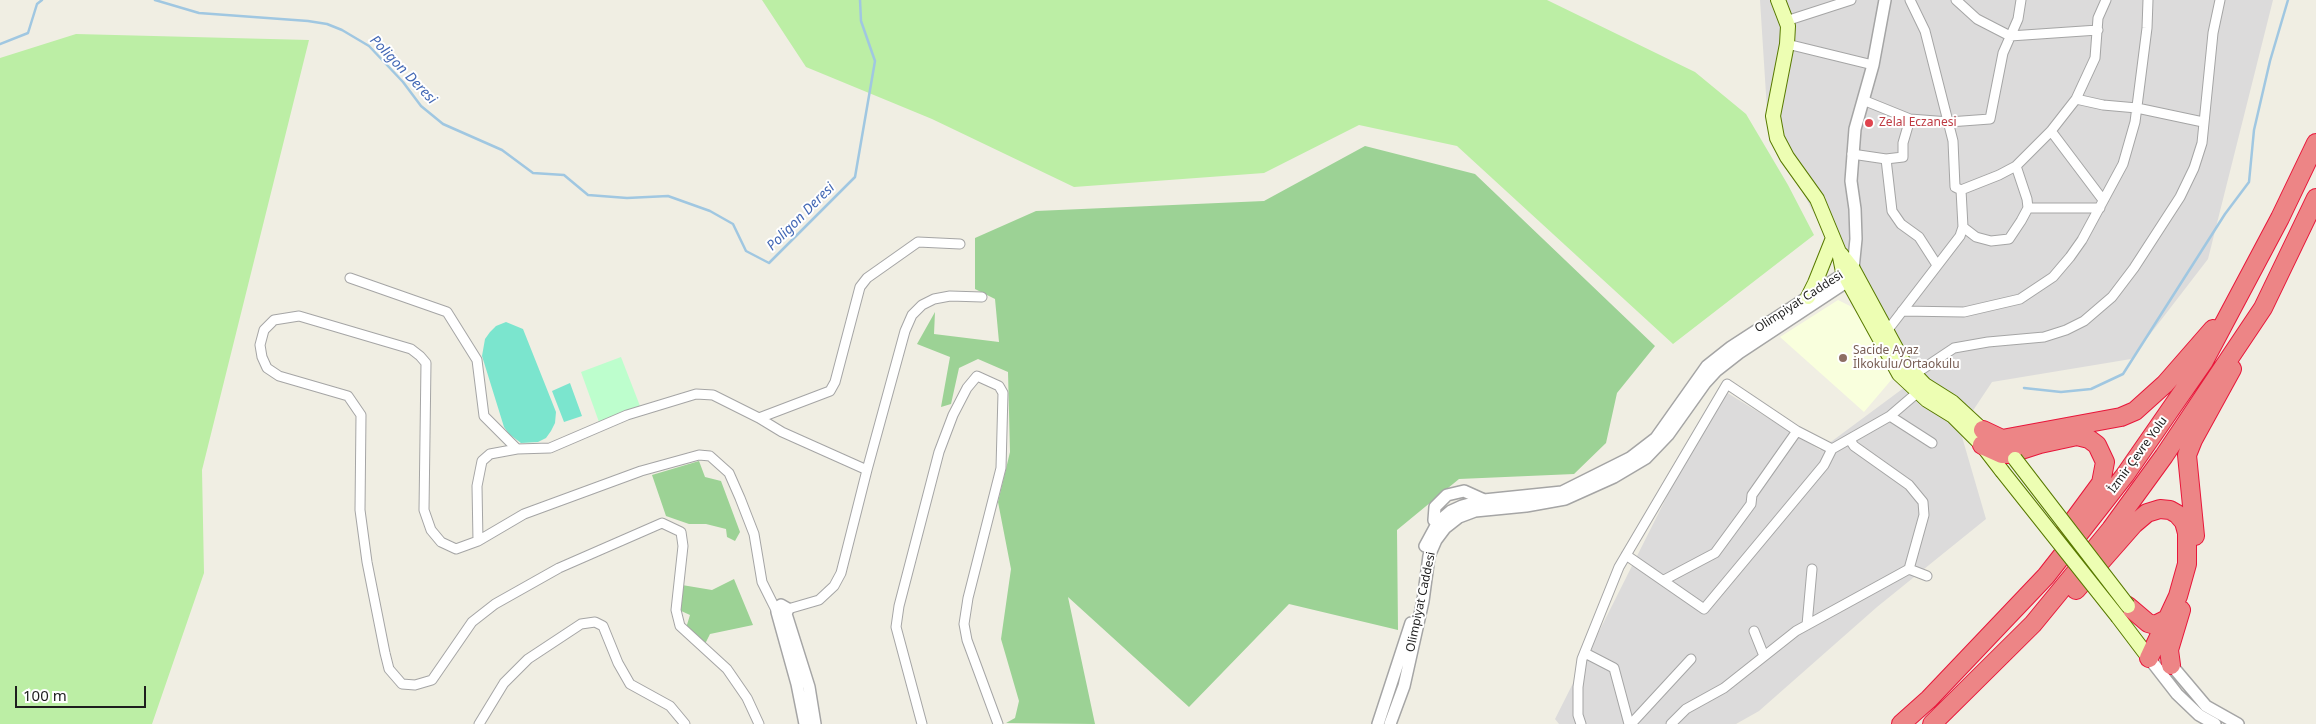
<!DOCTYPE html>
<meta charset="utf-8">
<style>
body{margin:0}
#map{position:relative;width:2316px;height:724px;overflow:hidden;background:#f0eee3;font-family:"Noto Sans",sans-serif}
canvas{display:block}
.scale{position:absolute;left:15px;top:686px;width:131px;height:22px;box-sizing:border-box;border:2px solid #1e1e1e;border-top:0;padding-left:6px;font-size:15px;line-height:18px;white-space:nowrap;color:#1e1e1e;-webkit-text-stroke:4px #fff;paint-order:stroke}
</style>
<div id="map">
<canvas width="2316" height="724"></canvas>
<div class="scale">100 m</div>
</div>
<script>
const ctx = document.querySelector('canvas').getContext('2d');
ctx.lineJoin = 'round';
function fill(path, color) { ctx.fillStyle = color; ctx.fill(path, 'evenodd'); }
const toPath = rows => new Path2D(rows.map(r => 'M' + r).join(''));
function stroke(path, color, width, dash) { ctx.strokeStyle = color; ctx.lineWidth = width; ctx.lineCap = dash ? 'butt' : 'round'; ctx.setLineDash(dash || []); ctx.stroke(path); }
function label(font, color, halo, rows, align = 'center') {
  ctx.font = font + ' "Noto Sans",sans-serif'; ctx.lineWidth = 4; ctx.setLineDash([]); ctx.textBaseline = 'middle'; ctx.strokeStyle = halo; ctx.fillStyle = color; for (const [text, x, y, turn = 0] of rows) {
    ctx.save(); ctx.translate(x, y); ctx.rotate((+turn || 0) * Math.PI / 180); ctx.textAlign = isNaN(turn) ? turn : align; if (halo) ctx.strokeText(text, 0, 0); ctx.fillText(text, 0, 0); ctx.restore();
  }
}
fill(toPath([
 [1760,0,2273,0,2208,259,2131,359,1992,382,1960,430,1986,519,1877,607,1759,711,1736,724,1559,724,1555,719,1721,389,1820,450,1905,387,1768,126]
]), '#dcdbdb');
fill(toPath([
 [1838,300,1850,306,1860,316,1892,379,1864,412,1780,337]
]), '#f9ffdd');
fill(toPath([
 [762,0,1547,0,1695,72,1746,114,1788,185,1814,235,1673,344,1457,146,1359,125,1264,173,1074,187,932,119,806,67],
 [76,34,309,40,202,470,204,573,152,724,0,724,0,58]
]), '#bceea5');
fill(toPath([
 [1365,146,1475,174,1655,346,1617,393,1606,443,1574,474,1459,479,1397,530,1398,630,1289,604,1189,707,1068,597,1095,724,1006,723,1015,718,1019,701,1001,639,1011,569,998,502,1010,452,1008,372,978,359,959,368,951,404,941,407,950,357,917,344,935,312,934,334,999,342,995,299,975,289,975,238,1036,211,1264,201],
 [699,461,705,477,721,481,740,532,735,541,727,537,726,529,706,524,689,524,666,516,652,475],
 [734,579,753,625,710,634,705,644,686,628,690,615,679,610,682,585,712,590]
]), '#9cd295');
fill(toPath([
 [621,357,640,406,599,422,581,372]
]), '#bdfecd');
fill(toPath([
 [506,322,523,329,556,412,555,423,551,431,546,438,538,442,521,443,509,434,504,427,482,356,485,339,490,332,496,326],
 [570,383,582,416,564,422,552,391]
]), '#7be5ce');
stroke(toPath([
 [155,0,199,13,308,21,327,24,342,30,369,46,403,82,421,106,443,124,502,150,533,173,564,175,588,195,627,198,668,196,710,211,733,224,746,251,769,263,855,177,875,61,861,21,860,0],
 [0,44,28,33,37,4,42,0],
 [2024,388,2061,392,2091,389,2123,374,2225,214,2249,182,2254,130,2270,61,2288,0]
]), '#a0c7e1', 2.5);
const minor = toPath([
 [1956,0,1977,19,2010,36,2098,30],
 [1786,21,1851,0],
 [1787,44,1873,65],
 [2076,99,2103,105,2137,108,2203,122],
 [1863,100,1910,119,1949,122,1990,119,2003,53,2018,19,2021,0],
 [2051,131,2103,200],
 [1852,154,1886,159,1892,211,1901,224,1919,237,1937,265],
 [1886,159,1903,157,1903,143,1910,119],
 [1961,190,1999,175,2016,166],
 [2028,208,2100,208],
 [1963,227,1976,237,1991,241,2009,239,2021,221,2028,208,2027,199,2016,166,2051,131,2076,99,2095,58,2098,18,2106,0],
 [350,278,447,312,477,360,484,416,517,449],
 [1902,311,1964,312,2020,299,2053,277,2070,257,2082,240,2123,164,2135,122,2147,28,2148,0],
 [1887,331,1960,236,1963,227,1961,190,1955,187,1953,141,1925,31,1910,0],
 [1915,374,1954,348,1988,342,2044,337,2066,330,2084,321,2112,297,2134,268,2180,197,2194,168,2202,143,2213,33,2220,0],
 [1890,416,1918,392],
 [759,418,830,391,835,382,860,287,867,278,918,242,960,244],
 [478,541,477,486,482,461,490,454,517,449,550,448,627,415,696,394,713,395,759,418,782,432,867,470],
 [1626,555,1704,609,1824,465,1832,449],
 [1909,569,1927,576],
 [1664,580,1715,553,1751,504,1752,495,1797,431],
 [788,609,819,600,834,586,841,573,867,470,905,331,912,315,922,305,934,299,950,296,982,297],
 [1807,625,1812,569],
 [1754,631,1764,656],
 [1585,653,1614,668,1629,724],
 [479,724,504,683,528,659,581,624,595,622,603,626,618,663,630,684,670,706,685,724],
 [759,724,747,698,727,669,680,626,676,610,683,546,681,532,662,523,559,568,495,604,472,622,432,680,415,685,402,684,389,669,385,653,367,562,360,510,361,415,348,396,279,376,267,368,262,357,260,345,264,330,274,320,299,316,411,349,420,356,426,363,424,510,431,530,441,542,456,549,478,541,524,514,641,471,699,455,710,456,729,473,740,498,754,534,762,582,778,614],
 [922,724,896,627,899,606,939,452,953,415,967,388,977,376,999,386,1003,393,1001,468,968,598,964,624,967,640,998,724],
 [1581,724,1578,715,1578,687,1582,659,1619,567,1727,384,1797,431,1832,449,1890,416,1932,443],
 [1631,724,1691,659],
 [1671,724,1686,709,1724,688,1796,631,1909,569,1924,515,1923,502,1909,485,1854,446,1850,440]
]);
const tertiary = toPath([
 [1442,523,1434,520,1435,507,1447,495,1464,491,1484,500],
 [1425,546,1438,522,1451,511,1462,506,1484,500,1562,492,1630,458,1656,438,1707,366,1731,347,1851,269],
 [2149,658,2177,694,2199,715,2215,724],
 [2168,661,2206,706,2238,724],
 [805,724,797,684,777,612,778,607,781,605,788,609,786,614,809,687,815,724],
 [1378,724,1411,623],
 [1390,724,1404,686,1423,601,1429,556,1436,540,1445,528,1459,517,1475,511,1526,506,1565,499,1614,477,1646,458,1668,435,1705,383,1716,371,1739,353,1848,281,1853,269,1856,239,1855,209,1851,181,1855,129,1873,65,1885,0]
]);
const secondary = toPath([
 [1778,0,1788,26,1787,44,1773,116,1777,138,1787,157,1817,199,1839,252,1843,272,1899,374,1927,400,1953,416,1982,445,2002,471],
 [1841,254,1853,269,1904,363,1925,385,1952,402,1991,438],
 [1808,297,1815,283,1833,238],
 [2118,617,2149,658]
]);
const motorway = toPath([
 [1983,430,2002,439,2121,417,2135,411,2165,384,2213,329],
 [1982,445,2002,454,2009,454,2040,444,2077,436,2089,439,2097,445,2105,462,2101,483,2065,532],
 [2195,536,2187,455,2193,440,2232,369],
 [2076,590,2134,524,2147,513,2160,509,2170,510,2177,514,2184,522,2187,533,2187,564,2178,596,2149,658],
 [2128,606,2148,623,2155,625,2167,619],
 [2171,665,2169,650,2181,610],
 [1901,724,1929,699,2046,576,2125,475,2204,361,2280,218,2316,143],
 [1932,724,2033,624,2111,529,2164,456,2263,308,2316,198]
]);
stroke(minor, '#a5a5a5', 11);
stroke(tertiary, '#a5a5a5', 14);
stroke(secondary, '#587a00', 16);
stroke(motorway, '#e8163a', 20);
stroke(minor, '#fff', 9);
stroke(tertiary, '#fff', 11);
stroke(secondary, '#edfeb3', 14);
stroke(motorway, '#ed8586', 18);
const secondaryBridge = toPath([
 [2015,459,2128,606],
 [2002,471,2118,617]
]);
stroke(secondaryBridge, '#587a00', 16, []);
stroke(secondaryBridge, '#edfeb3', 14);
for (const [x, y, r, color] of [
 [1869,123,5,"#e0444e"],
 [1843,358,5,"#8d6e63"]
]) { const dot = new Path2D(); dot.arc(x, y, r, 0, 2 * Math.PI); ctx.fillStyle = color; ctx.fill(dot); stroke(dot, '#fff', 2); }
label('12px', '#be3a42', '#fff', [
 ["Zelal Eczanesi",1879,123]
], 'left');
label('12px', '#1e1e1e', '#fff', [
 ["Olimpiyat Caddesi",1799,302,-33],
 ["İzmir Çevre Yolu",2138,455,-54],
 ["Olimpiyat Caddesi",1421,602,-78]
]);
label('12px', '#785e54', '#fff', [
 ["Sacide Ayaz",1853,351],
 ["İlkokulu/Ortaokulu",1853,365]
], 'left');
label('italic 14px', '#4368b5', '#fff', [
 ["Poligon Deresi",403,70,46],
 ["Poligon Deresi",801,217,-45]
]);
</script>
